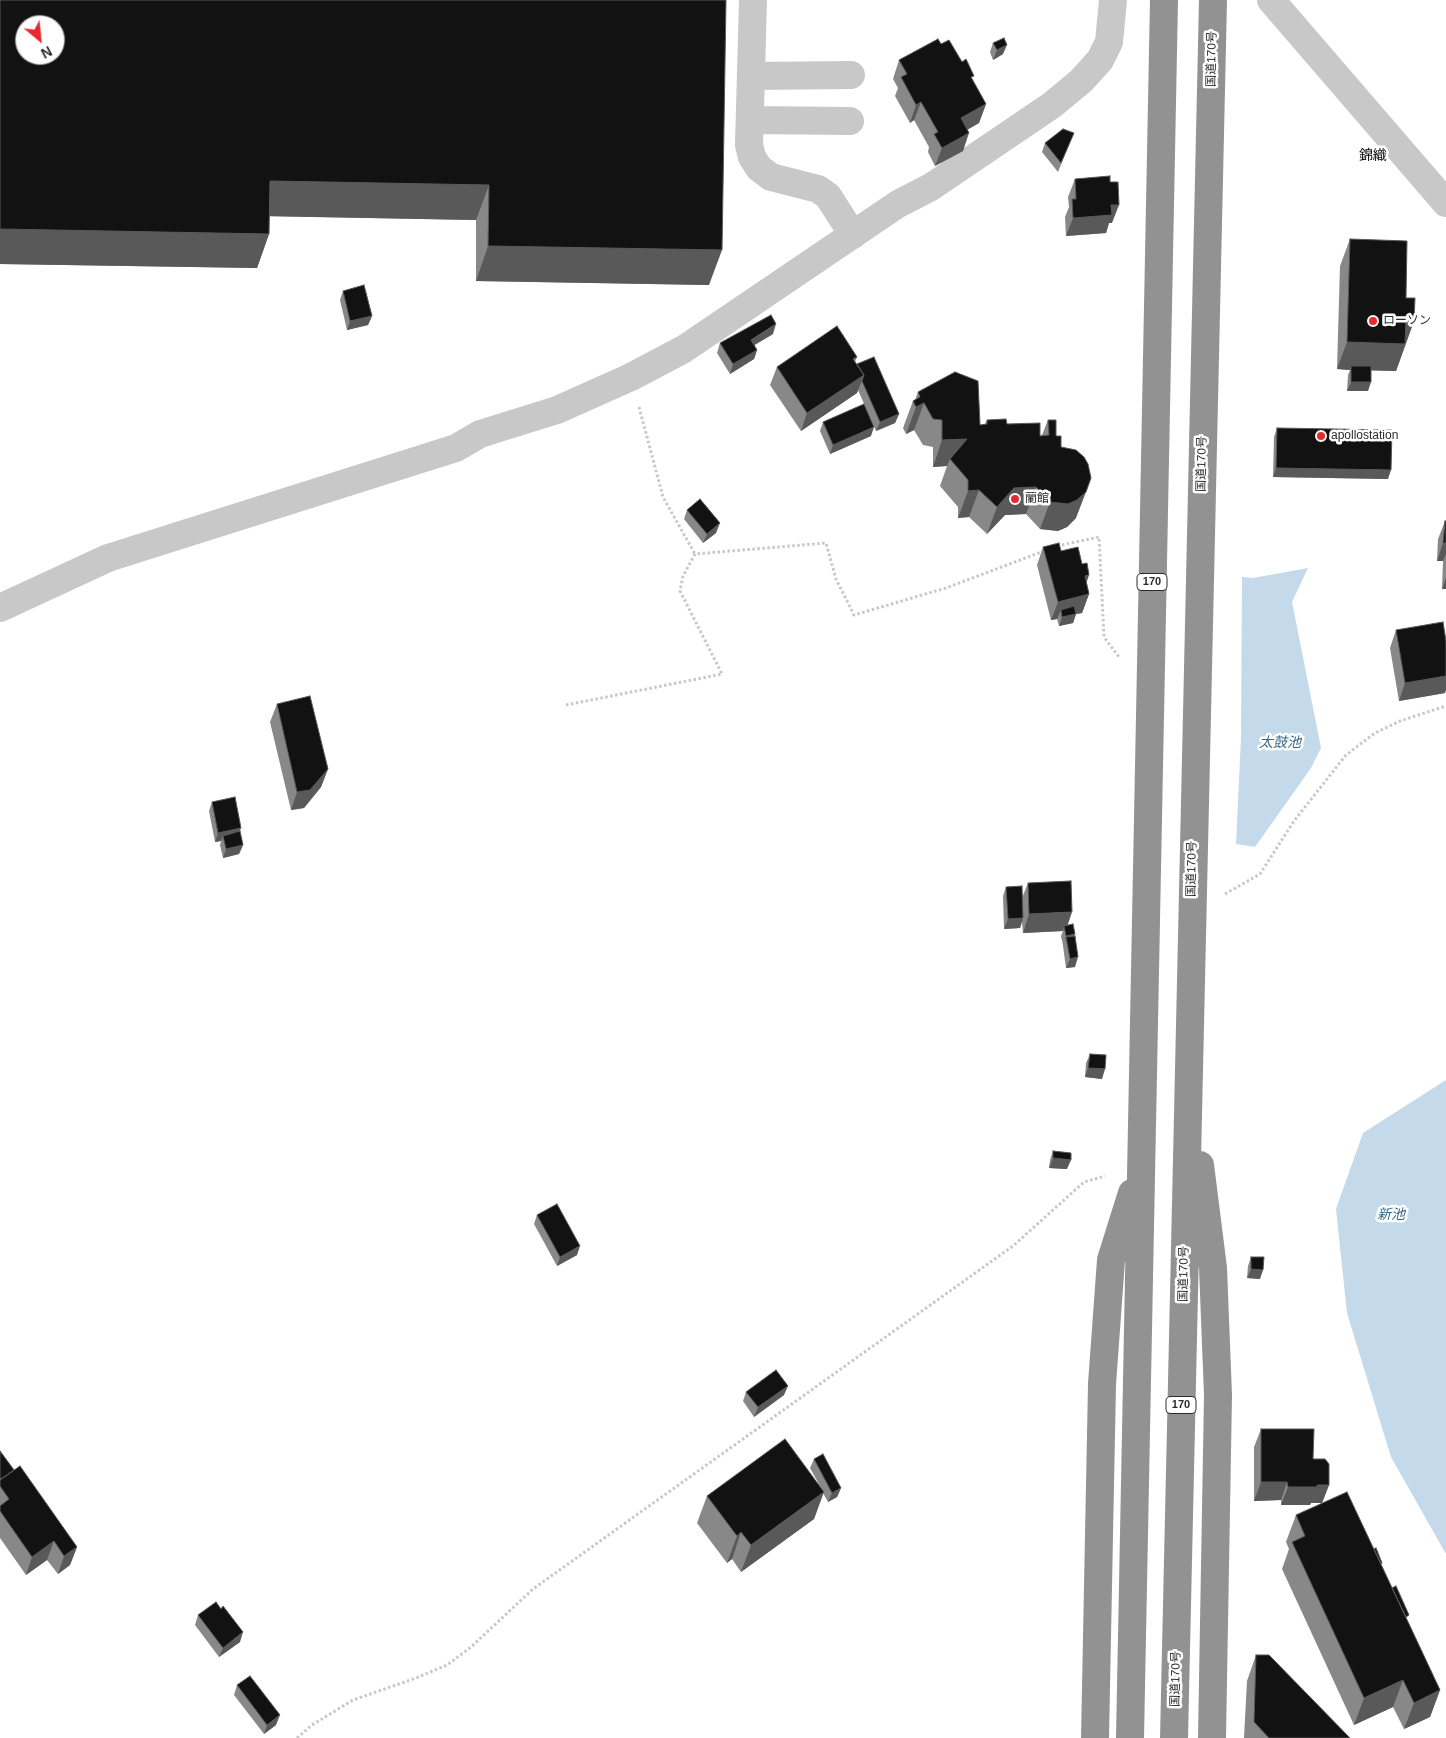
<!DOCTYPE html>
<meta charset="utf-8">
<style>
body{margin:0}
#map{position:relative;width:1446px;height:1738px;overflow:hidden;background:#fff;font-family:Helvetica,sans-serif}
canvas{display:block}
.north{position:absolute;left:15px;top:15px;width:50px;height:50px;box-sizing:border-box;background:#fff;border:1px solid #aaa;border-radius:50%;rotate:152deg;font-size:14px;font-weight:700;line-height:20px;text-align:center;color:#2b2b2b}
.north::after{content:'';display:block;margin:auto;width:18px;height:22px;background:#e42b30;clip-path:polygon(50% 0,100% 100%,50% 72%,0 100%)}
</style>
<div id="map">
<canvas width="1446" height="1738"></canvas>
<div class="north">N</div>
</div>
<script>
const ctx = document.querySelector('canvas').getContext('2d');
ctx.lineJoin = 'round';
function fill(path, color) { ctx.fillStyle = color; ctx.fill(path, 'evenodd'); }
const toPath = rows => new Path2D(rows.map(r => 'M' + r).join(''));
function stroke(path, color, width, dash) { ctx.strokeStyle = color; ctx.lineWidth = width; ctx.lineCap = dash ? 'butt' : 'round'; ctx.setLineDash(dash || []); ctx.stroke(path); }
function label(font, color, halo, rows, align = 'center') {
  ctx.font = font + ' Helvetica,"Noto Sans JP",sans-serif'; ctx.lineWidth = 5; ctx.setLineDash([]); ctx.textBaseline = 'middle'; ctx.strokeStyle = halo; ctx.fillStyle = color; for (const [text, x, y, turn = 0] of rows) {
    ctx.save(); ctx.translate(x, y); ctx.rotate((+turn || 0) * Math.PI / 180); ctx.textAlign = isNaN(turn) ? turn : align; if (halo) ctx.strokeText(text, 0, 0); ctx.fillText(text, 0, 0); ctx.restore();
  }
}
fill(toPath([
 [1308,568,1292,602,1321,748,1311,768,1255,847,1236,844,1241,738,1242,577,1253,578],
 [1446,1080,1446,1554,1391,1457,1347,1313,1336,1209,1363,1133]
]), '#c4d9ea');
stroke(toPath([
 [639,407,663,497,695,554],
 [1057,546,1099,537,1104,637,1119,657],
 [566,705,722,674,680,591,683,576,695,554,826,543,836,579,854,615,946,588,1044,551],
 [1225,894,1260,874,1294,821,1346,755,1375,733,1400,721,1446,706],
 [297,1738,312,1725,353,1700,416,1678,447,1665,471,1647,533,1589,1013,1246,1084,1182,1105,1176]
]), '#c8c8c8', 3, [2.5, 2.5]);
stroke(toPath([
 [753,0,749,145,752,157,759,168,771,177,818,189,828,196,853,235],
 [1271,0,1446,203],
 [751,76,851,75],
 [750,120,850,121],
 [0,608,108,558,456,448,480,434,557,410,631,377,684,349,898,204,931,187,1052,105,1081,81,1100,60,1109,42,1113,0]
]), '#c8c8c8', 28);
stroke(toPath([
 [1200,1165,1213,1268,1218,1395,1212,1738],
 [1095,1738,1102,1384,1111,1260,1132,1193],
 [1130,1738,1164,0],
 [1174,1738,1213,0]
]), '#929292', 28);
fill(toPath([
 [0,0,726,0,709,285,476,281,476,220,269,216,269,234,257,268,0,264],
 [993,43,1003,54,993,60,990,52],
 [941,44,962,62,986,104,979,123,968,129,963,151,935,166,928,152,929,147,914,120,910,123,895,96,898,88,893,79,899,60],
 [1070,142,1058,172,1042,152,1045,143],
 [1075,179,1112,223,1109,223,1106,233,1066,236,1065,217,1069,207,1068,197],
 [1350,239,1406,298,1414,321,1396,371,1371,370,1368,391,1347,391,1348,375,1350,370,1337,369,1340,266],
 [343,291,372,316,368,325,347,330,340,300],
 [773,334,754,345,757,350,754,359,730,374,717,353,720,343],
 [857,357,855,362,899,414,895,423,876,431,858,390,857,393,801,431,770,385,777,367],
 [918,392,980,425,985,424,987,420,1007,424,1040,436,1042,435,1048,420,1061,447,1076,518,1067,527,1058,531,1040,529,1026,514,1005,515,987,534,969,517,958,518,958,507,940,486,947,466,933,467,933,447,923,445,914,430,906,434,903,428,913,401,915,400],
 [823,422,871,436,830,454,820,431],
 [1277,428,1388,479,1273,477,1274,437],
 [687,510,716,533,703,543,684,519],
 [1445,521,1446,521,1446,589,1442,589,1443,561,1437,561,1438,539],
 [1043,547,1061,551,1086,583,1089,594,1082,613,1076,614,1073,623,1059,626,1057,619,1051,620,1037,565],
 [1396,630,1445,693,1399,701,1390,648],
 [277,704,328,769,321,787,304,808,291,810,270,722],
 [212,802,239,831,243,845,239,854,223,858,220,845,221,841,215,842,209,811],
 [1028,883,1067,926,1074,936,1075,967,1066,968,1063,946,1063,945,1061,936,1063,931,1023,933,1022,922,1020,928,1004,929,1003,896,1006,887,1022,898],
 [1090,1054,1102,1079,1085,1077,1086,1063],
 [1053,1151,1067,1169,1049,1168,1050,1160],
 [537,1215,577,1255,557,1266,534,1224],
 [1251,1257,1260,1279,1247,1278,1248,1266],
 [746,1392,784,1395,754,1417,743,1401],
 [1261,1429,1313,1459,1329,1485,1322,1503,1311,1503,1310,1505,1281,1505,1281,1500,1254,1501,1254,1447],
 [0,1451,14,1470,77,1547,70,1565,58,1574,47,1560,26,1575,0,1538],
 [814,1459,841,1488,837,1497,828,1502,823,1493,814,1519,741,1572,732,1559,727,1563,697,1523,707,1496,821,1488,810,1468],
 [1296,1515,1382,1566,1440,1690,1430,1717,1404,1729,1393,1707,1354,1725,1282,1569,1289,1549,1286,1542],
 [198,1615,240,1642,219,1657,195,1625],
 [1256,1655,1350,1738,1244,1738,1247,1681],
 [237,1685,276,1725,264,1734,234,1695]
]), '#888');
fill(toPath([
 [1007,45,1003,54,993,60,997,50],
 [921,102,914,120,910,123,916,105],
 [986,104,979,123,955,137,961,118],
 [969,133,963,151,935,166,942,148],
 [270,181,489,185,476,220,257,216],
 [1111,205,1119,205,1112,223,1109,223,1106,233,1066,236,1073,218],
 [0,229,269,234,257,268,0,264],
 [488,246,722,250,709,285,476,281],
 [372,316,368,325,347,330,350,321],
 [1406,321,1414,321,1396,371,1351,370,1351,366,1350,370,1337,369,1347,342],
 [776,324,773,334,748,349,751,340],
 [757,350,754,359,730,374,733,364],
 [864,375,857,393,801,431,807,413],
 [1351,382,1371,382,1368,391,1347,391],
 [924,403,914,430,906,434,916,407],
 [899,414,895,423,876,431,880,422],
 [874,427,871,436,830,454,833,445],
 [967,439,950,459,947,466,933,467,942,440],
 [1276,468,1391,470,1388,479,1273,477],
 [1036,487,1026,514,1005,515,987,534,997,507,1014,488],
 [979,490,969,517,958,518,968,491],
 [1086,492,1076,518,1067,527,1058,531,1040,529,1050,502],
 [720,523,716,533,703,543,707,534],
 [1443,543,1446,543,1446,554,1443,561,1437,561],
 [1089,575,1083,593,1085,576],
 [1446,578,1446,589,1442,589],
 [1089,594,1082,613,1076,614,1073,623,1059,626,1062,617,1061,610,1057,619,1051,620,1058,602],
 [1446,676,1446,690,1445,693,1399,701,1405,683],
 [328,769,321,787,304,808,291,810,297,792],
 [241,828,237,837,223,836,221,841,215,842,218,833],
 [243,845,239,854,223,858,226,849],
 [1072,912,1066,930,1064,926,1063,931,1023,933,1029,914],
 [1023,918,1020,928,1004,929,1008,919],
 [1075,934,1071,944,1066,937,1063,945,1066,936],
 [1078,957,1075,967,1066,968,1070,959],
 [1088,1068,1105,1069,1102,1079,1085,1077],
 [1053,1158,1071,1160,1067,1169,1049,1168],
 [580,1246,577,1255,557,1266,560,1257],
 [1251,1269,1263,1270,1260,1279,1247,1278],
 [788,1386,784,1395,754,1417,758,1407],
 [1261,1482,1287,1482,1281,1500,1254,1501],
 [1317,1485,1329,1485,1322,1503,1311,1503,1310,1505,1281,1505,1288,1487],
 [841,1488,837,1497,828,1502,832,1493],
 [824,1492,814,1519,741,1572,751,1545],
 [741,1532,732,1559,727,1563,737,1536],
 [54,1541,47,1560,26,1575,32,1557],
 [77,1547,70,1565,58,1574,64,1556],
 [243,1632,240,1642,219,1657,223,1648],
 [1403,1680,1393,1707,1354,1725,1364,1698],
 [1440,1690,1430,1717,1404,1729,1414,1703],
 [280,1715,276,1725,264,1734,267,1725]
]), '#595959');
const building = toPath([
 [0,0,726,0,722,250,488,246,489,185,270,181,269,234,0,229,0,0],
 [25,25,55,25,55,55,25,55,25,25],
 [1004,38,1007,45,997,50,993,43,1004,38],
 [938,39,941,44,949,40,962,62,966,59,974,76,971,77,986,104,961,118,969,133,942,148,934,134,938,132,921,102,916,105,901,77,907,74,899,60,938,39],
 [1063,129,1074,133,1061,163,1045,143,1063,129],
 [1110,176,1110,182,1118,182,1119,205,1111,205,1112,215,1073,218,1072,199,1076,199,1075,179,1110,176],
 [1350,239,1407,241,1406,298,1415,298,1414,321,1406,321,1405,344,1347,342,1350,239],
 [364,285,372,316,350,321,343,291,364,285],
 [771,315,776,324,751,340,757,350,733,364,720,343,771,315],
 [837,326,857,357,853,359,864,375,807,413,777,367,837,326],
 [874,357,899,414,880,422,862,381,864,375,857,364,874,357],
 [1351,366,1371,366,1371,382,1351,382,1351,366],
 [955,372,978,381,980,425,987,424,987,420,1006,419,1007,424,1040,423,1040,436,1049,435,1048,420,1056,420,1056,436,1061,436,1061,447,1076,450,1084,457,1088,464,1091,478,1086,492,1077,500,1068,504,1050,502,1036,487,1014,488,997,507,979,490,968,491,968,480,950,459,967,439,942,440,942,420,933,419,924,403,916,407,913,401,920,397,918,392,955,372],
 [864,404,874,427,833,445,823,422,864,404],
 [1277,428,1392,430,1391,470,1276,468,1277,428],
 [700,499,720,523,707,534,687,510,700,499],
 [1445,521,1446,521,1446,543,1443,543,1445,521],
 [1059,543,1061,551,1078,547,1082,564,1087,563,1089,575,1085,576,1089,594,1058,602,1043,547,1059,543],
 [1074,606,1076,614,1062,617,1061,610,1074,606],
 [1443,622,1446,641,1446,676,1405,683,1396,630,1443,622],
 [310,696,328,769,310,790,297,792,277,704,310,696],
 [235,797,241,828,218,833,212,802,235,797],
 [240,831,243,845,226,849,223,836,240,831],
 [1071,881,1072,912,1029,914,1028,883,1071,881],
 [1022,886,1023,918,1008,919,1006,887,1022,886],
 [1073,924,1075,934,1066,936,1064,926,1073,924],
 [1075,936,1078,957,1070,959,1066,937,1075,936],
 [1090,1054,1106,1055,1105,1069,1088,1068,1090,1054],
 [1053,1151,1071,1153,1071,1160,1053,1158,1053,1151],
 [557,1204,580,1246,560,1257,537,1215,557,1204],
 [1251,1257,1264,1257,1263,1270,1251,1269,1251,1257],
 [776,1370,788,1386,758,1407,746,1392,776,1370],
 [1261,1429,1314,1429,1313,1459,1325,1459,1329,1464,1329,1485,1317,1485,1317,1487,1288,1487,1287,1482,1261,1482,1261,1429],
 [785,1439,824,1492,751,1545,741,1532,737,1536,707,1496,785,1439],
 [0,1451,14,1470,1,1479,0,1478,0,1451],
 [823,1454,841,1488,832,1493,814,1459,823,1454],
 [20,1466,77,1547,64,1556,54,1541,32,1557,0,1511,0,1506,9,1499,0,1486,0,1480,20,1466],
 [1347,1492,1440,1690,1414,1703,1403,1680,1364,1698,1292,1542,1305,1536,1296,1515,1347,1492],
 [1376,1548,1382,1563,1381,1564,1374,1549,1376,1548],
 [1396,1586,1409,1615,1406,1617,1392,1588,1396,1586],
 [216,1602,221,1609,223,1606,243,1632,223,1648,198,1615,216,1602],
 [1256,1655,1269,1655,1350,1738,1269,1738,1254,1722,1256,1655],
 [250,1676,280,1715,267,1725,237,1685,250,1676]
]);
fill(building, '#121212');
stroke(building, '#595959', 1);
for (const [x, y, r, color] of [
 [1373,321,5,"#e42b30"],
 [1321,436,5,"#e42b30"],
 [1015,499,5,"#e42b30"]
]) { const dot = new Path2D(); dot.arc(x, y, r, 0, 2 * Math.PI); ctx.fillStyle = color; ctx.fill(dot); stroke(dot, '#fff', 2); }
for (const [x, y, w] of [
 [1152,582,30],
 [1181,1405,30]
]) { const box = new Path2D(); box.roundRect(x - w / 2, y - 8.5, w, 17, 4); ctx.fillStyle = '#fff'; ctx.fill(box); stroke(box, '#2b2b2b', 1); }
label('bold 11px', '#2b2b2b', null, [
 ["170",1152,582],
 ["170",1181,1405]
]);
label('12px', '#2b2b2b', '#fff', [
 ["国道170号",1212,59,-89],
 ["国道170号",1202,464,-89],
 ["国道170号",1192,869,-89],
 ["国道170号",1184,1274,-89],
 ["国道170号",1176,1679,-89]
]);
label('12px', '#2b2b2b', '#fff', [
 ["ローソン",1383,321],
 ["apollostation",1331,436],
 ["蘭館",1025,499]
], 'left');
label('14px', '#000', '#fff', [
 ["錦織",1373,156]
]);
label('italic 14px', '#3a688c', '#fff', [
 ["太鼓池",1280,743],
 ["新池",1391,1215]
]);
</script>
